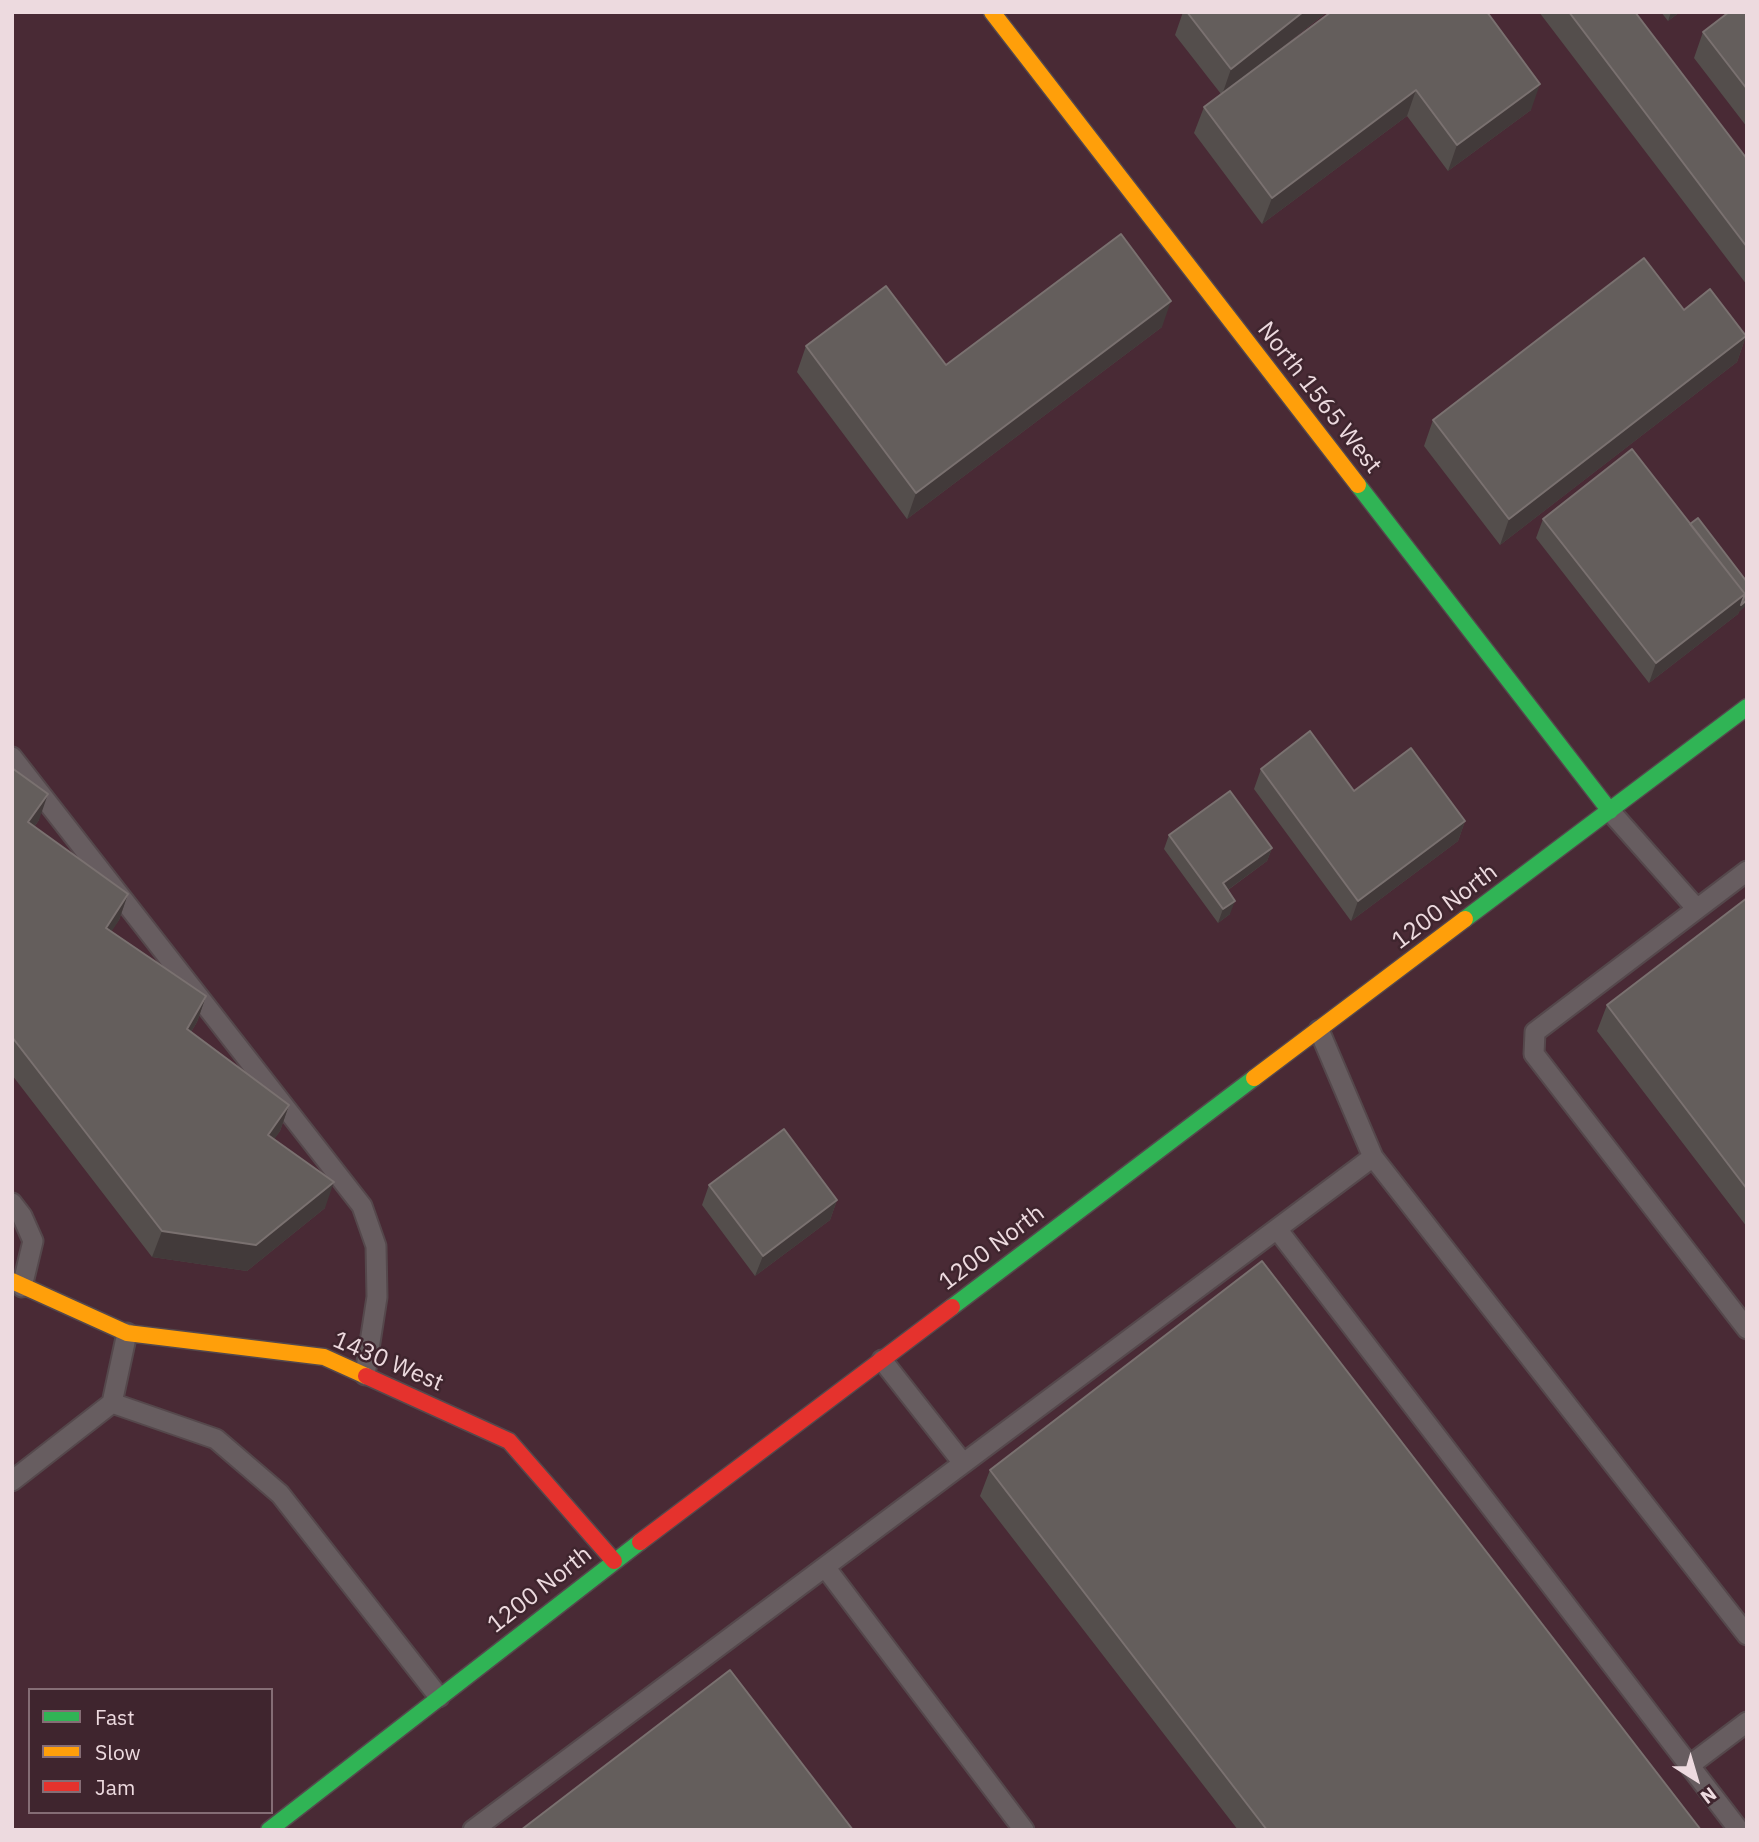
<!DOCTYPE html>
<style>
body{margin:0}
#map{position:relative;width:1759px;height:1842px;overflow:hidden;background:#392b30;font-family:"IBM Plex Sans",sans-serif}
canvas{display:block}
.frame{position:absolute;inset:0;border:14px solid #eddadf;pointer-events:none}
.legend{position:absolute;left:28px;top:1688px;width:245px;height:126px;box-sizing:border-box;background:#3f252e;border:2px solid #856d75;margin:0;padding:9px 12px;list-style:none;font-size:21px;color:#eddadf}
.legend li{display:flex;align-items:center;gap:14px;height:35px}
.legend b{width:35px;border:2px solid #856d75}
.north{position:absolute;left:1661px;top:1744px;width:70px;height:70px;-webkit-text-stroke:5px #3f252e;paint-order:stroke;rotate:143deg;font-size:19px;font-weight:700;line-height:28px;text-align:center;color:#eddadf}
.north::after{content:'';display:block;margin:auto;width:24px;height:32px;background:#eddadf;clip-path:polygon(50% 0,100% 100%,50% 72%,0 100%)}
</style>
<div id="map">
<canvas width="1759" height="1842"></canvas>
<div class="frame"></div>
<ul class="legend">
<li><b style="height:9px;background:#30b455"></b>Fast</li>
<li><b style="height:9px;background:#ff9f0a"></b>Slow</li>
<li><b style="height:9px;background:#e5322d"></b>Jam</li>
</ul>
<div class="north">N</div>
</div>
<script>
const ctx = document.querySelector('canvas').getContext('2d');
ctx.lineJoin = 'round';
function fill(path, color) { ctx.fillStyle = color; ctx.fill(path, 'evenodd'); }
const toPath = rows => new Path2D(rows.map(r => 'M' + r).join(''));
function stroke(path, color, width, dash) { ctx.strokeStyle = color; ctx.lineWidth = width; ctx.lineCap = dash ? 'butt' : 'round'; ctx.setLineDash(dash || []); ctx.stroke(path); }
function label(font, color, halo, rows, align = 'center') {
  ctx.font = font + ' "IBM Plex Sans",sans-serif'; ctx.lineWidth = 5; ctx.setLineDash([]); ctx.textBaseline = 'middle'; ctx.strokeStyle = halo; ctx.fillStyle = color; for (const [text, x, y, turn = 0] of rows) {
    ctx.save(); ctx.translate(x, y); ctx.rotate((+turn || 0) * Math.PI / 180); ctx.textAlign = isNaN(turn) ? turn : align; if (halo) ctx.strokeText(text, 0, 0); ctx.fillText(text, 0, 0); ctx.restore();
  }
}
fill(toPath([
 [12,12,1747,12,1747,1830,12,1830],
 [30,1690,271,1690,271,1812,30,1812]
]), '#492a35');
const lane = toPath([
 [12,757,362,1206,376,1246,377,1297,365,1375],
 [1610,811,1697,909],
 [1747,871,1535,1032,1534,1054,1747,1329],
 [1319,1030,1373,1157,1747,1635],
 [12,1203,22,1216,33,1241,22,1287],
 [1277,1229,1739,1830],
 [127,1333,112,1403,216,1439,280,1494,439,1697],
 [882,1360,963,1463],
 [12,1481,112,1403],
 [825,1567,1024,1830],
 [1690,1765,1747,1722],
 [473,1830,1373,1157]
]);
const fast = toPath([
 [1358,485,1610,811],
 [1465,919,1747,707],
 [952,1307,1254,1078],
 [269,1830,640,1542]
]);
const slow = toPath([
 [992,12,1358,485],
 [1254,1078,1465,919],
 [12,1281,127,1333,324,1357,366,1376]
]);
const jam = toPath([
 [366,1376,509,1441,614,1561],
 [640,1542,952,1307]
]);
stroke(lane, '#55484c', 23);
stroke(fast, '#55484c', 19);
stroke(slow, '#55484c', 19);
stroke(jam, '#55484c', 19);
stroke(lane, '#675d60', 19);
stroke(fast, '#30b455', 16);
stroke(slow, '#ff9f0a', 16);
stroke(jam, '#e5322d', 16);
fill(toPath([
 [1183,12,1327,12,1254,70,1331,12,1531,110,1448,171,1407,116,1262,224,1194,133,1204,107,1221,94,1175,35],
 [1539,12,1635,12,1747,159,1747,285],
 [1661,12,1680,12,1668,21],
 [1747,12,1747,127,1694,58,1703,32],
 [1684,310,1746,336,1737,362,1500,545,1424,446,1433,420],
 [1162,327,907,519,797,372,806,346,946,365],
 [1543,519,1739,612,1738,614,1649,683,1536,538],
 [12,768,39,820,34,827,128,894,119,920,111,931,206,996,197,1022,191,1032,289,1105,280,1131,274,1139,325,1208,247,1271,152,1257,12,1075],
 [1261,769,1354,791,1465,821,1458,841,1351,921,1254,789],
 [1169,835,1272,848,1267,861,1228,890,1230,914,1218,923,1164,849],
 [1747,898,1747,1227,1597,1031,1607,1005],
 [709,1185,837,1200,830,1220,755,1276,702,1205],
 [990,1470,1701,1830,1238,1830,980,1496]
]), '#544e4c');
fill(toPath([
 [1303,12,1327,12,1222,95,1231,69],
 [1671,12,1680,12,1668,21],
 [1540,84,1531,110,1448,171,1457,145],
 [1416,90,1407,116,1262,224,1272,198],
 [1171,301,1162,327,907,519,916,493],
 [1746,336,1737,362,1500,545,1509,519],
 [1745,594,1747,605,1739,612,1738,614,1649,683,1656,663],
 [48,794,39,820,19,848,28,822],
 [1465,821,1458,841,1351,921,1358,901],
 [1272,848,1267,861,1218,897,1223,883],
 [128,894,119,920,97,954,106,928],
 [1235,901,1230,914,1218,923,1223,909],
 [206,996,197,1022,177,1055,187,1029],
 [289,1105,280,1131,259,1161,268,1135],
 [334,1182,325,1208,247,1271,152,1257,162,1231],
 [837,1200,830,1220,755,1276,763,1256]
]), '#423a3a');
const building = toPath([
 [1187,12,1303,12,1231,69,1187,12],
 [1331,12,1487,12,1540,84,1457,145,1416,90,1272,198,1204,107,1331,12],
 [1569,12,1635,12,1747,159,1747,247,1569,12],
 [1729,12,1747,12,1747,89,1703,32,1729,12],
 [1121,234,1171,301,916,493,806,346,886,286,946,365,1121,234],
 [1644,258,1684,310,1710,289,1746,336,1509,519,1433,420,1644,258],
 [1632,449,1745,594,1656,663,1543,519,1632,449],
 [1698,518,1747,582,1747,600,1741,605,1745,594,1690,524,1698,518],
 [1310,731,1354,791,1411,748,1465,821,1358,901,1261,769,1310,731],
 [12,768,48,794,28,822,128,894,106,928,206,996,187,1029,289,1105,268,1135,334,1182,256,1245,162,1231,12,1037,12,768],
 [1230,791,1272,848,1223,883,1235,901,1223,909,1169,835,1230,791],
 [1747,898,1747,1189,1607,1005,1747,898],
 [784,1129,837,1200,763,1256,709,1185,784,1129],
 [1262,1261,1701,1830,1267,1830,990,1470,1262,1261],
 [730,1670,853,1830,521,1830,730,1670]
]);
fill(building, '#645e5c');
stroke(building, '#7a7170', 2);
label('24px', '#eddadf', '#3f252e', [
 ["North 1565 West",1319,398,52],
 ["1200 North",1445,907,-37],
 ["1200 North",992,1248,-37],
 ["1430 West",388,1362,23],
 ["1200 North",540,1590,-38]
]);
</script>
